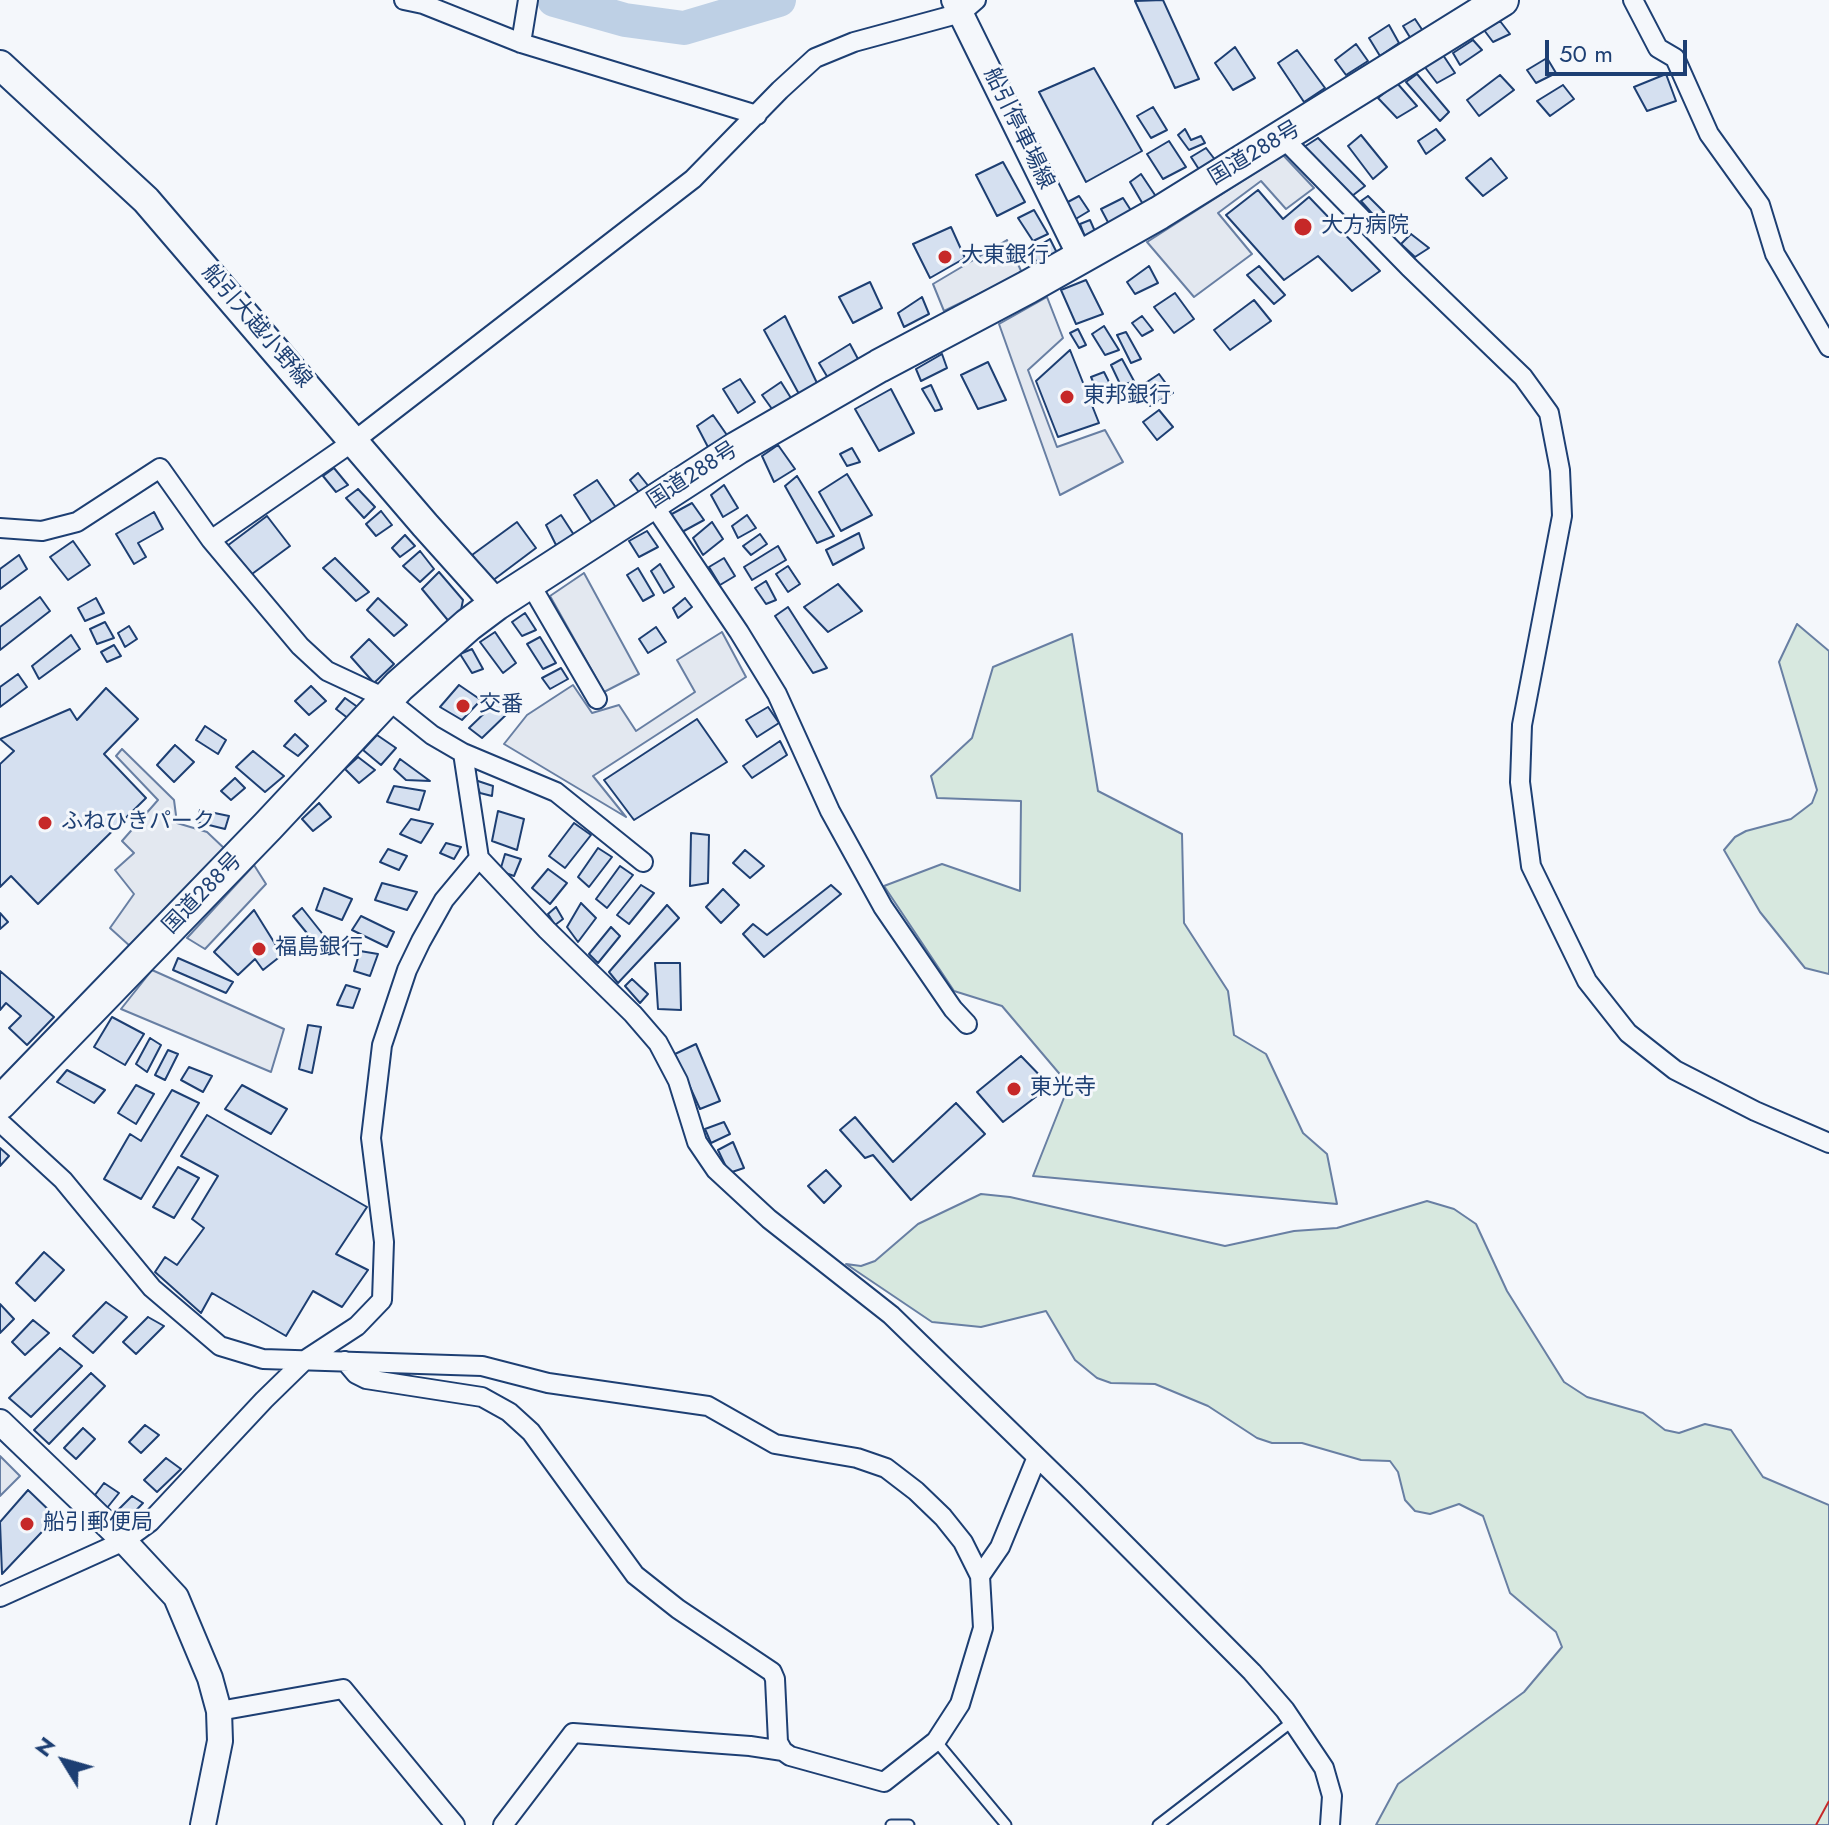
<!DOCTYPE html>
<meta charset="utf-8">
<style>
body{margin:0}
#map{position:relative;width:1829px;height:1825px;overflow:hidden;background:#f4f7fb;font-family:Jost,sans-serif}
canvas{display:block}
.north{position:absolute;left:24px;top:1721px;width:80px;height:80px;-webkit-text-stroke:6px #f4f7fb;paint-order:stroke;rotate:307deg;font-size:22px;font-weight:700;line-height:32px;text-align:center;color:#1d3f73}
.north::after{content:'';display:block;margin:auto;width:28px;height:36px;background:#1d3f73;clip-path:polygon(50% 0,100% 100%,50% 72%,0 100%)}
.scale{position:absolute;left:1545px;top:40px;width:142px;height:36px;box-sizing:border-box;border:4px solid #1d3f73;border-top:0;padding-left:10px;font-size:24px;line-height:28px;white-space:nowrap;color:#1d3f73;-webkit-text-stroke:6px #f4f7fb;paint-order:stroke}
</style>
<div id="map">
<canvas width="1829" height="1825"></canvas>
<div class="north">N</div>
<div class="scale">50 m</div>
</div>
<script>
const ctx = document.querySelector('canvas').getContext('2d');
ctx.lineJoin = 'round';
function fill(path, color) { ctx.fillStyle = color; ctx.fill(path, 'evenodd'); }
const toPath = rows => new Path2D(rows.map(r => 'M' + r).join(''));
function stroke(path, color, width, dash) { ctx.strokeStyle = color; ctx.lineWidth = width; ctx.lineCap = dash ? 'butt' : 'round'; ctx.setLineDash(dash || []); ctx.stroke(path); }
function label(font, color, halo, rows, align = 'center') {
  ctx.font = font + ' Jost,"Noto Sans JP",sans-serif'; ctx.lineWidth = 6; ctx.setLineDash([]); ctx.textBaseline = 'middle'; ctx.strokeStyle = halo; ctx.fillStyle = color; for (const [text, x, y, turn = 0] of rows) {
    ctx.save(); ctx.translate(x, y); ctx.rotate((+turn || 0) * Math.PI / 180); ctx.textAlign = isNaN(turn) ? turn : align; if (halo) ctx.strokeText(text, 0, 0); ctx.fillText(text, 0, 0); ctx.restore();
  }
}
const green = toPath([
 [1797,624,1829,651,1829,974,1805,968,1760,912,1724,850,1735,837,1746,831,1791,819,1812,803,1817,790,1779,662,1797,624],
 [1072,634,1098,791,1182,834,1184,923,1228,991,1234,1035,1266,1054,1303,1133,1327,1154,1337,1204,1033,1176,1069,1085,1002,1006,954,991,884,886,942,864,1020,891,1021,801,937,798,931,776,972,738,993,667,1072,634],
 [981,1194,1010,1197,1225,1246,1294,1231,1337,1228,1427,1201,1454,1209,1476,1224,1507,1291,1564,1382,1587,1397,1643,1413,1665,1430,1679,1433,1705,1424,1731,1430,1763,1477,1829,1505,1829,1825,1376,1825,1398,1784,1524,1692,1562,1647,1556,1632,1510,1593,1483,1516,1459,1504,1430,1514,1415,1511,1405,1500,1398,1472,1390,1461,1361,1460,1302,1443,1272,1443,1257,1438,1208,1406,1155,1384,1111,1383,1097,1378,1075,1360,1046,1311,981,1327,932,1322,846,1264,861,1266,875,1261,918,1224,981,1194]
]);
fill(green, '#d7e8df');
stroke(green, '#687fa3', 2);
const parking = toPath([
 [1283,155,1314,188,1286,209,1261,181,1218,213,1252,254,1194,297,1147,242,1283,155],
 [1007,240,1022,273,944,311,933,284,1007,240],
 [1047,297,1063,338,1028,370,1057,447,1105,430,1123,462,1060,495,999,324,1047,297],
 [584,573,639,674,604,692,550,596,584,573],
 [722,632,746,677,593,776,626,817,504,744,527,715,573,685,592,713,619,705,636,731,695,692,677,660,722,632],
 [122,749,174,800,177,823,207,832,226,850,131,947,110,928,134,894,115,870,134,853,122,841,158,800,116,756,122,749],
 [254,865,266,884,205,949,187,938,254,865],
 [152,970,284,1029,271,1072,121,1009,152,970],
 [0,1456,20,1476,0,1496,0,1456]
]);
fill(parking, '#e3e8f0');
stroke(parking, '#687fa3', 2);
stroke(toPath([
 [554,0,625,20,684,28,779,0]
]), '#bed0e5', 34);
const building = toPath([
 [1163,0,1199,79,1175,88,1135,1,1163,0],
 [1415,19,1423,31,1411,39,1403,26,1415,19],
 [1500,21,1510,34,1493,42,1484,30,1500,21],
 [1389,25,1399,43,1380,56,1369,38,1389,25],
 [1473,40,1482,50,1460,65,1453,53,1473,40],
 [1356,44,1368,61,1346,75,1335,60,1356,44],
 [1235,47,1255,78,1233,90,1215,63,1235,47],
 [1297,50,1325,88,1304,102,1278,63,1297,50],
 [1443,55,1455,73,1437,83,1424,66,1443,55],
 [1547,58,1556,73,1536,83,1527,70,1547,58],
 [1094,68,1142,151,1086,182,1039,92,1094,68],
 [1417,74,1449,112,1440,121,1406,82,1417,74],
 [1666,74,1676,101,1647,111,1634,87,1666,74],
 [1500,75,1514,90,1479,116,1467,100,1500,75],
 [1397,83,1417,106,1397,118,1378,98,1397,83],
 [1563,85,1574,99,1550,116,1537,101,1563,85],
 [1153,107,1167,130,1151,138,1137,116,1153,107],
 [1185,129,1191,140,1201,136,1205,143,1189,150,1178,135,1185,129],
 [1436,129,1445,140,1426,154,1418,141,1436,129],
 [1361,135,1387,167,1373,179,1348,146,1361,135],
 [1318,138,1365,186,1352,196,1304,147,1318,138],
 [1169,141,1186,167,1163,179,1147,154,1169,141],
 [1206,148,1216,161,1200,171,1191,157,1206,148],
 [1491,158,1507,178,1483,196,1466,178,1491,158],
 [1003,162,1025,202,997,216,976,175,1003,162],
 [1141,174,1157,198,1144,206,1130,182,1141,174],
 [1258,190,1283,219,1309,197,1380,271,1352,291,1318,256,1284,280,1226,215,1258,190],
 [1079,196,1089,211,1074,220,1066,203,1079,196],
 [1368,196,1384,212,1377,219,1361,201,1368,196],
 [1123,198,1132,212,1110,226,1101,209,1123,198],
 [1034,210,1048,234,1033,241,1018,218,1034,210],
 [1388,217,1401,228,1394,236,1380,224,1388,217],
 [1090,220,1097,236,1086,239,1080,224,1090,220],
 [951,227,965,258,930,278,913,244,951,227],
 [1411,234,1429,248,1415,257,1401,244,1411,234],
 [1050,239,1058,255,1039,266,1030,251,1050,239],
 [1149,266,1158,283,1135,294,1127,282,1149,266],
 [1259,266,1285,295,1274,304,1247,275,1259,266],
 [1086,280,1103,314,1076,324,1061,290,1086,280],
 [870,282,882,308,853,323,839,297,870,282],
 [1175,293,1194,319,1174,333,1154,307,1175,293],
 [922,297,929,314,904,327,898,313,922,297],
 [1254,300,1271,321,1230,350,1214,330,1254,300],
 [785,316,817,383,799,394,764,330,785,316],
 [1142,316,1153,330,1142,336,1132,323,1142,316],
 [1104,326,1119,350,1105,355,1092,334,1104,326],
 [1078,329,1086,345,1079,348,1070,333,1078,329],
 [1126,332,1141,359,1131,363,1117,335,1126,332],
 [850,344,858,359,828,378,819,363,850,344],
 [1070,350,1099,423,1058,437,1036,381,1070,350],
 [942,354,947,368,921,381,916,369,942,354],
 [1122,359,1134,381,1121,386,1111,365,1122,359],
 [988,362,1006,400,978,409,961,375,988,362],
 [1104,372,1113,390,1099,395,1091,377,1104,372],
 [1159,374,1173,393,1150,406,1138,388,1159,374],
 [740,379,755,402,738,413,723,389,740,379],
 [781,382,791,398,772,409,762,395,781,382],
 [931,385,942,409,935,411,922,389,931,385],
 [891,389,914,433,879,451,855,409,891,389],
 [1159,410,1173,427,1157,440,1143,422,1159,410],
 [713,415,729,438,709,449,697,426,713,415],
 [778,445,795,469,774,482,762,456,778,445],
 [852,448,860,462,847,466,840,454,852,448],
 [334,468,348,485,336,492,323,476,334,468],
 [638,473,650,488,641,495,630,480,638,473],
 [847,474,872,515,841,531,819,492,847,474],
 [797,476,834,536,817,543,785,486,797,476],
 [597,480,617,509,592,523,574,495,597,480],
 [724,485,738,508,723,517,711,495,724,485],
 [358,489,375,507,364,518,346,498,358,489],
 [692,503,704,520,682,532,670,515,692,503],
 [381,511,392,525,376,536,366,524,381,511],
 [154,512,163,529,138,543,146,557,134,564,116,534,154,512],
 [561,515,574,535,556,545,546,525,561,515],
 [747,515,756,528,738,538,732,526,747,515],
 [267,516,290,546,252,574,227,546,267,516],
 [517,522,536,548,492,581,472,555,517,522],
 [712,522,723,539,703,555,693,538,712,522],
 [647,531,658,547,639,557,629,541,647,531],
 [859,533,864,548,833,565,826,550,859,533],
 [760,534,767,544,751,555,743,546,760,534],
 [405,535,415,546,400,557,392,548,405,535],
 [73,541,90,565,68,580,50,557,73,541],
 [778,546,786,560,752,580,744,567,778,546],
 [420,551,434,569,420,582,403,566,420,551],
 [19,555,27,569,0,589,0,569,19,555],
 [335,558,369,592,356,601,323,568,335,558],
 [724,558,735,576,720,585,709,567,724,558],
 [660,564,674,587,664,593,651,571,660,564],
 [788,566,800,584,788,592,776,574,788,566],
 [638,568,654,595,643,601,627,575,638,568],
 [439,572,463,600,459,620,451,624,422,589,439,572],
 [766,581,776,600,766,604,755,588,766,581],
 [838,584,862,611,828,632,804,607,838,584],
 [40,597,50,611,0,650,0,627,40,597],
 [96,598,104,613,85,621,78,608,96,598],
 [378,598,407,625,394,636,367,610,378,598],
 [685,598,692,607,678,618,673,608,685,598],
 [788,607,827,668,813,673,775,616,788,607],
 [525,613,536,630,522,636,512,622,525,613],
 [105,622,114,638,97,644,90,629,105,622],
 [129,626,137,639,125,647,118,633,129,626],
 [656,627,666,642,648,653,639,639,656,627],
 [495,632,516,663,503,673,480,642,495,632],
 [71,635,80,649,39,679,32,666,71,635],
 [540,637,556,663,543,669,527,644,540,637],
 [369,639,394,664,374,683,351,657,369,639],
 [114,645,121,656,107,662,101,652,114,645],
 [472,649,483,669,472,673,460,654,472,649],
 [561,668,568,679,550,689,542,678,561,668],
 [18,674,27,687,0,707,0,687,18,674],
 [459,685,481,700,462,720,440,707,459,685],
 [311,686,326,701,309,715,295,701,311,686],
 [106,688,138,719,104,754,146,798,38,904,11,876,0,887,0,764,14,751,0,739,70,709,77,720,106,688],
 [345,698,359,708,349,719,336,709,345,698],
 [498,700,510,711,482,738,469,728,498,700],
 [768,707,779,723,757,737,746,720,768,707],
 [697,719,727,762,634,820,604,780,697,719],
 [205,726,226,740,218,754,196,740,205,726],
 [295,734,308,746,298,756,284,746,295,734],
 [377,735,396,748,381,765,363,750,377,735],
 [780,741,787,755,752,778,743,766,780,741],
 [175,745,194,762,174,782,157,765,175,745],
 [253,751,284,776,265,792,236,767,253,751],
 [358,757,375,770,359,783,345,769,358,757],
 [400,759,430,781,406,780,394,769,400,759],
 [235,778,245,788,231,800,221,791,235,778],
 [475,780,493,786,492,796,480,793,475,780],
 [394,786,425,791,419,810,387,802,394,786],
 [319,803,331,817,313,831,302,819,319,803],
 [200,810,229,816,225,829,197,822,200,810],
 [498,811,524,819,517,850,492,841,498,811],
 [411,819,433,824,421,843,400,834,411,819],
 [574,823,591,835,565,868,549,856,574,823],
 [691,833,709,835,708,883,690,886,691,833],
 [446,843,461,847,454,859,440,853,446,843],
 [598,848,612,857,589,887,578,877,598,848],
 [388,849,407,856,399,870,380,862,388,849],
 [745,850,764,866,750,878,733,863,745,850],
 [505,854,521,859,514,876,500,871,505,854],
 [620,866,633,875,607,908,596,899,620,866],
 [548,869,567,883,550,904,532,888,548,869],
 [382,883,417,892,407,910,375,900,382,883],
 [641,885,654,893,629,924,617,915,641,885],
 [831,885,841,894,764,957,743,934,753,924,767,935,831,885],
 [324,888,352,899,342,920,316,910,324,888],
 [723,889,739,905,721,923,706,907,723,889],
 [581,903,596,918,578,942,567,927,581,903],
 [667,905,679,918,618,983,609,972,667,905],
 [556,907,563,919,555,925,548,914,556,907],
 [302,908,325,937,315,943,293,916,302,908],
 [254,910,282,955,263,970,255,959,238,975,214,952,254,910],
 [0,913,8,922,0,929,0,913],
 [361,916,394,932,387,947,352,930,361,916],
 [611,927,620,936,598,963,589,954,611,927],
 [360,951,378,954,370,976,354,971,360,951],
 [178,958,233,982,226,993,173,970,178,958],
 [655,963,680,963,681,1010,658,1009,655,963],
 [0,971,54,1017,27,1045,9,1028,21,1016,6,1003,0,1010,0,971],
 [632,979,648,994,640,1003,625,986,632,979],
 [346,985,360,989,353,1008,337,1005,346,985],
 [112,1017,144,1034,125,1065,94,1047,112,1017],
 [308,1025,321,1027,312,1073,299,1069,308,1025],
 [150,1038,161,1045,147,1072,136,1064,150,1038],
 [696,1044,720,1101,700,1109,675,1054,696,1044],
 [168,1050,178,1054,165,1080,155,1075,168,1050],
 [1021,1056,1050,1086,1003,1122,977,1092,1021,1056],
 [189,1067,212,1076,203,1092,181,1080,189,1067],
 [67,1070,105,1090,94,1103,57,1082,67,1070],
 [136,1085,154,1094,136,1124,118,1113,136,1085],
 [242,1085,287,1109,271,1134,225,1109,242,1085],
 [172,1090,199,1103,141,1199,104,1179,130,1134,141,1141,172,1090],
 [956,1103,985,1134,911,1200,873,1155,865,1158,840,1130,855,1117,893,1162,956,1103],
 [207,1115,367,1207,336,1254,368,1270,342,1307,313,1291,286,1336,212,1293,201,1313,155,1272,165,1257,177,1265,204,1228,192,1219,218,1176,181,1156,207,1115],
 [724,1122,730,1134,711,1143,705,1129,724,1122],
 [733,1142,744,1168,729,1173,718,1150,733,1142],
 [0,1148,9,1156,0,1166,0,1148],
 [178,1167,199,1178,174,1218,153,1207,178,1167],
 [826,1170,841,1186,824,1203,808,1186,826,1170],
 [44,1252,64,1270,35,1301,16,1283,44,1252],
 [106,1302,127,1317,93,1353,73,1336,106,1302],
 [0,1304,14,1319,0,1333,0,1304],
 [148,1317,164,1326,136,1354,123,1342,148,1317],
 [33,1320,49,1333,25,1355,12,1342,33,1320],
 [60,1348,82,1366,31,1417,9,1398,60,1348],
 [91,1373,105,1386,49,1444,34,1430,91,1373],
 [145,1425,159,1435,141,1453,129,1442,145,1425],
 [83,1428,95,1439,76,1459,64,1448,83,1428],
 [166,1458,181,1469,157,1492,144,1480,166,1458],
 [104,1483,119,1493,107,1508,95,1495,104,1483],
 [28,1490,56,1517,2,1574,0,1522,28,1490],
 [132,1496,143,1503,127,1520,116,1512,132,1496]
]);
fill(building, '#d5e0f0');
stroke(building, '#1d3f73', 2);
const lane = toPath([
 [936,1741,1006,1825],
 [891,1825,909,1825],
 [1158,1825,1293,1721]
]);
const street = toPath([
 [404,0,423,4,521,43,757,115],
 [1633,0,1658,48,1675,58,1709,134,1760,205,1775,254,1829,347],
 [521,43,528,0],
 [1282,137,1409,267,1523,377,1549,413,1560,470,1562,516,1522,725,1520,782,1531,866,1587,981,1628,1033,1675,1070,1755,1111,1829,1143],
 [652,503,739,632,777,694,830,811,883,907,953,1009,967,1024],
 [0,528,42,531,77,522,160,468,211,540,354,441,693,179,780,90,815,58,854,42,961,13,976,0],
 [211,540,300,646,327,671,387,699,432,735,463,753,479,858,547,930,633,1014,658,1043,678,1081,697,1142,716,1170,769,1219,891,1315,1074,1493,1252,1672,1285,1710,1324,1768,1332,1796,1330,1825],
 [529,582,597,699],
 [463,753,556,792,643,862],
 [0,1122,63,1180,152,1288,220,1346,263,1359,482,1366,548,1383,708,1406,775,1444,857,1458,886,1468,916,1491,943,1517,963,1542,980,1576],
 [345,1361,356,1374,366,1379,482,1397,509,1412,531,1432,635,1575,678,1609,772,1672,775,1679,778,1742,783,1751,790,1756,884,1782,936,1741,960,1704,983,1628,980,1576,1000,1547,1037,1457],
 [0,1597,124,1541,150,1522,264,1400,305,1360,357,1326,382,1300,384,1242,371,1138,382,1045,407,970,421,941,444,900,479,858],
 [219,1711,343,1689,455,1825],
 [503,1825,573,1733,750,1746,783,1751]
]);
const secondary = toPath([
 [954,0,1081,258],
 [0,1422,124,1541,176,1597,210,1678,219,1711,220,1741,203,1825]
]);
const primary = toPath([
 [0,65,146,200,425,525,496,604]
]);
const highway = toPath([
 [0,1103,268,826,399,686,468,625,496,604,737,448,879,366,1028,287,1159,213,1502,0]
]);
stroke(lane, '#1d3f73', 13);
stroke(street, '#1d3f73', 22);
stroke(secondary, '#1d3f73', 28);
stroke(primary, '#1d3f73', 32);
stroke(highway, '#1d3f73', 36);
stroke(lane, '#f4f7fb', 9);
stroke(street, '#f4f7fb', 18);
stroke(secondary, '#f4f7fb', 24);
stroke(primary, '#f4f7fb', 28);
stroke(highway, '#f4f7fb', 32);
stroke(toPath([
 [1816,1825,1829,1801]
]), '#c62828', 2, [28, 6, 4, 6]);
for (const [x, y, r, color] of [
 [1303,227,10,"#c62828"],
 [945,257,8,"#c62828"],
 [1067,397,8,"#c62828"],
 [463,706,8,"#c62828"],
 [45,823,8,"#c62828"],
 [259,949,8,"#c62828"],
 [1014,1089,8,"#c62828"],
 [27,1524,8,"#c62828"]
]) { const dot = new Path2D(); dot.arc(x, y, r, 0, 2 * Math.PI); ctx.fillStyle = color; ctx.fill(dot); stroke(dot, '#f4f7fb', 3); }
label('22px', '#1d3f73', '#f4f7fb', [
 ["船引停車場線",1018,129,64],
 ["国道288号",1255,154,-31],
 ["船引大越小野線",256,327,49],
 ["国道288号",693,476,-33],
 ["国道288号",203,894,-46]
]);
label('22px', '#1d3f73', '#f4f7fb', [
 ["大方病院",1321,227],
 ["大東銀行",961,257],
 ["東邦銀行",1083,397],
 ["交番",479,706],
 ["ふねひきパーク",61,823],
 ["福島銀行",275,949],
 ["東光寺",1030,1089],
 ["船引郵便局",43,1524]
], 'left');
</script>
